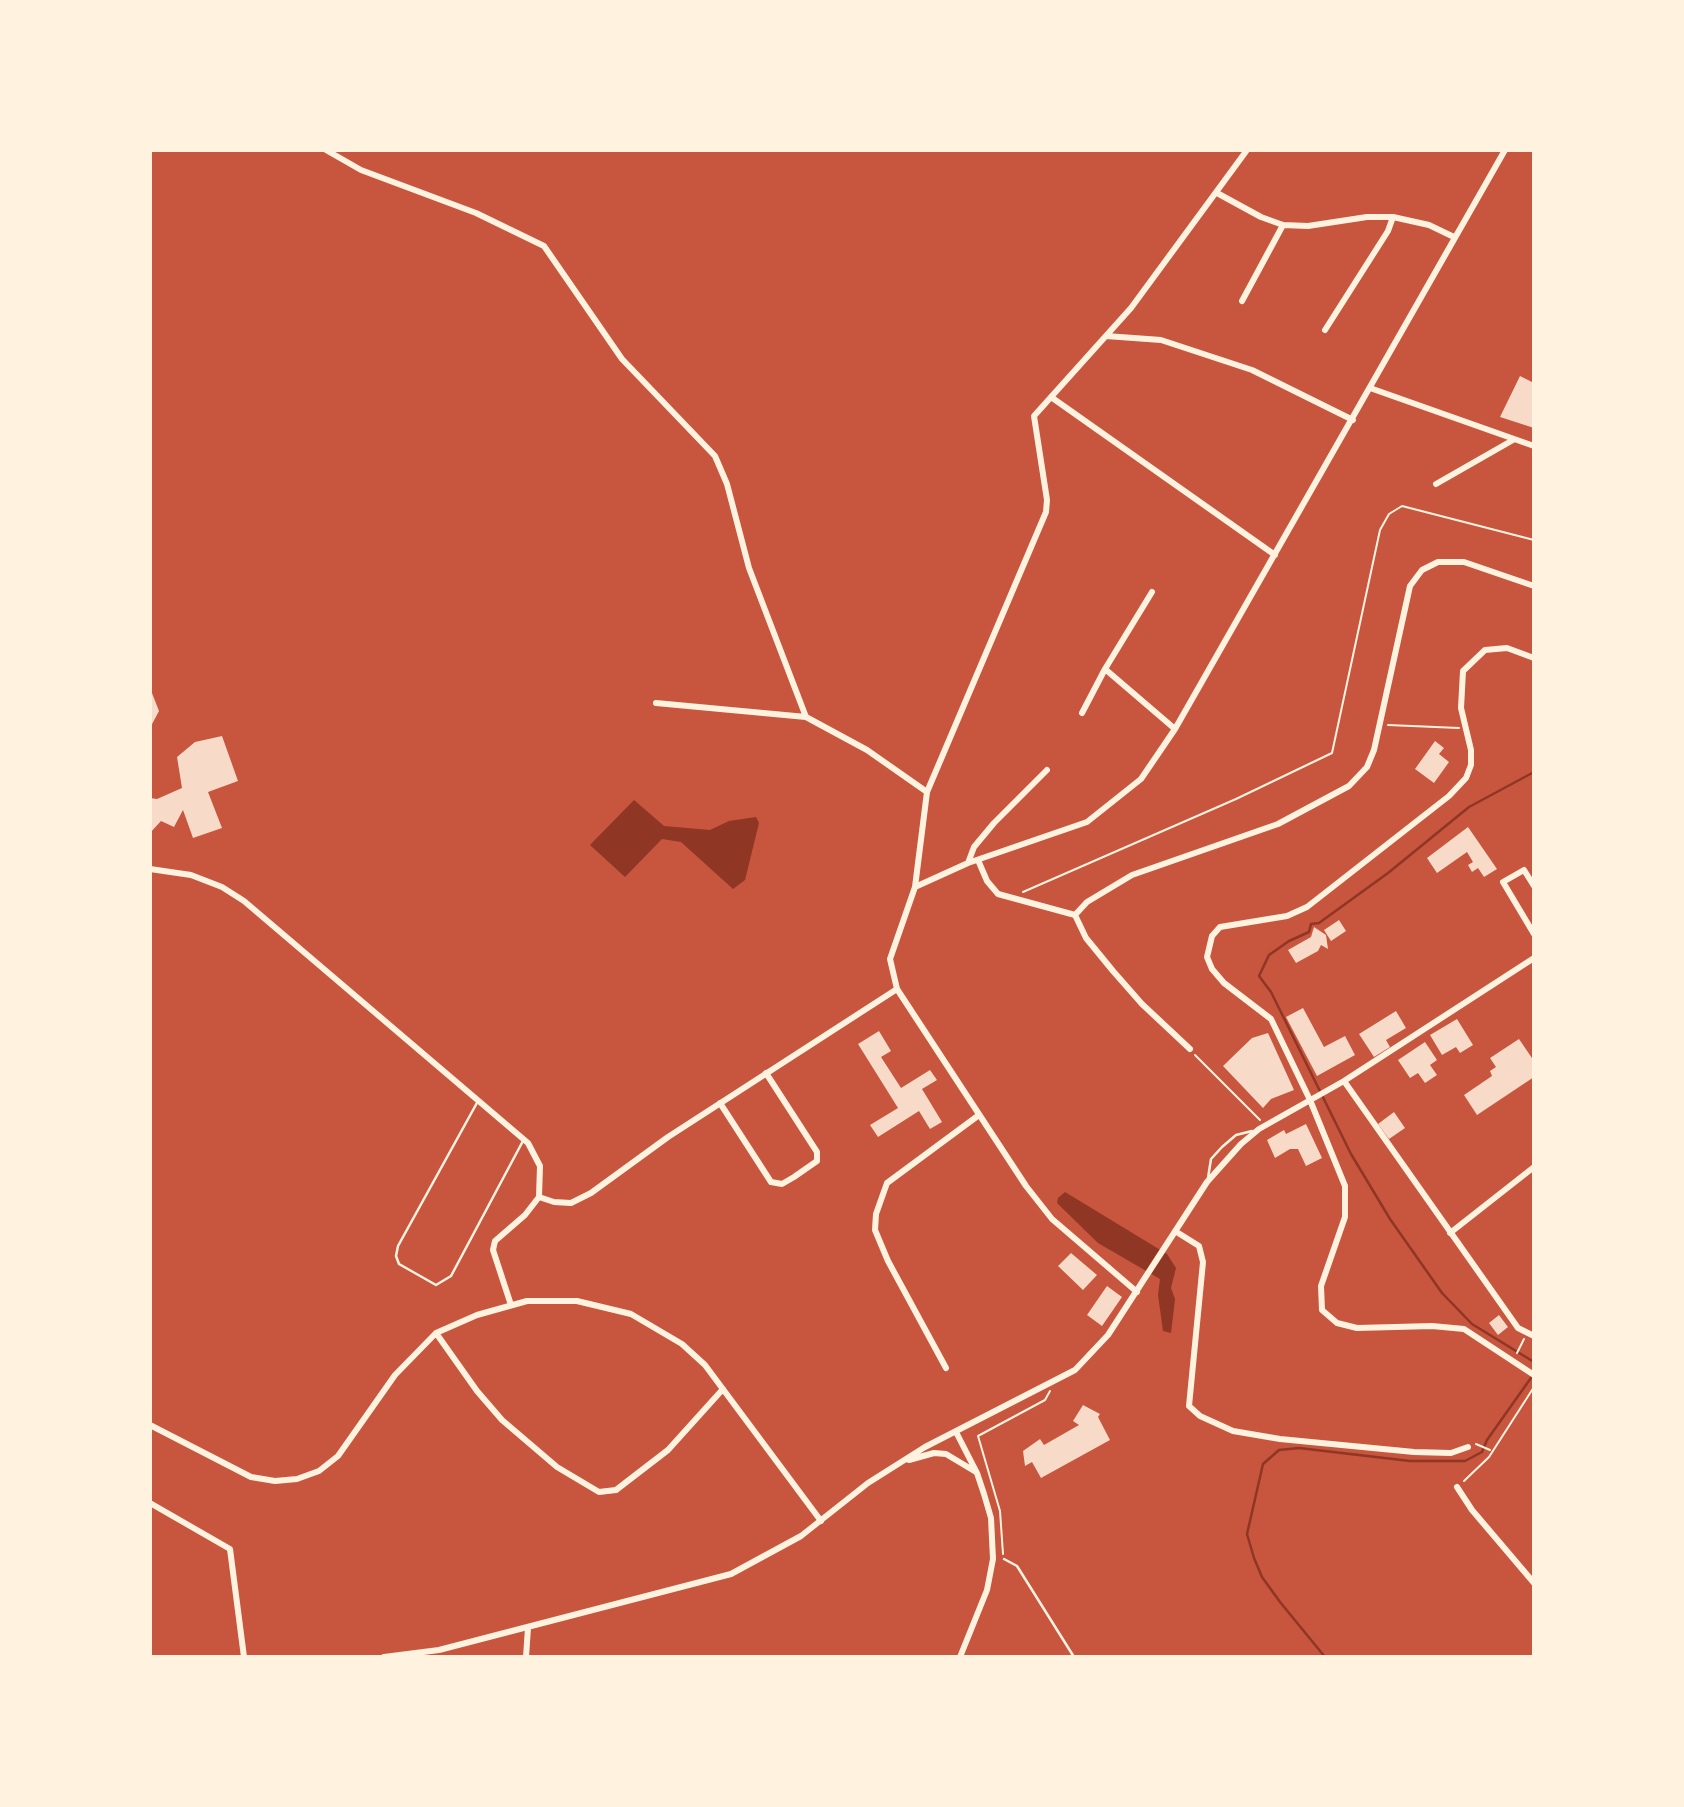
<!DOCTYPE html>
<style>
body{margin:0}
#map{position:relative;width:1684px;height:1807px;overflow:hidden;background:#c8553d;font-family:"Nunito Sans",sans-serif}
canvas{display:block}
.frame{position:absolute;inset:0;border:152px solid #fff3e0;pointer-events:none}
</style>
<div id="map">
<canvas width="1684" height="1807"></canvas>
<div class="frame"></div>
</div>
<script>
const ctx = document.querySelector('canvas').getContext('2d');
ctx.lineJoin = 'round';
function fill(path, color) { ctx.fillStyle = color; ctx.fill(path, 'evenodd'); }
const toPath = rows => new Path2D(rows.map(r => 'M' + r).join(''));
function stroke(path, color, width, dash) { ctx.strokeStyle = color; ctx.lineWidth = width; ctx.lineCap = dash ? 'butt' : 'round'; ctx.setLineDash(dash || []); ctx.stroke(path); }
fill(toPath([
 [634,800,664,826,710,830,729,821,756,817,759,823,745,880,733,889,681,842,662,839,625,877,590,845],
 [1065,1192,1167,1254,1176,1268,1171,1288,1175,1299,1171,1333,1163,1331,1158,1295,1160,1279,1098,1243,1057,1203,1058,1198]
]), '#8f3625');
stroke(toPath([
 [1534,772,1469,807,1388,873,1319,923,1311,924,1309,932,1289,941,1269,955,1259,976,1271,992,1351,1154,1390,1219,1442,1293,1472,1324,1534,1362],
 [1325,1657,1280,1602,1262,1577,1254,1558,1247,1534,1263,1464,1279,1450,1299,1448,1410,1461,1465,1461,1482,1452,1487,1440,1533,1375]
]), '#8f3625', 2.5);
fill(toPath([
 [1520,376,1534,383,1534,428,1500,417],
 [150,688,159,711,150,728],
 [222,736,238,781,208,792,222,828,193,838,183,810,174,827,161,821,150,833,150,798,157,799,182,788,177,757,195,742],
 [1435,741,1444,748,1439,754,1449,762,1434,783,1415,769],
 [1468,827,1497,869,1484,877,1478,868,1472,872,1468,865,1473,862,1467,852,1437,873,1427,858],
 [1339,920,1346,931,1331,941,1324,930],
 [1314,927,1326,935,1328,949,1321,945,1318,951,1296,963,1288,950,1311,937],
 [1303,1008,1324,1047,1345,1036,1355,1055,1317,1076,1286,1017],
 [1396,1011,1406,1028,1386,1040,1390,1047,1374,1057,1359,1034],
 [1457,1019,1473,1045,1460,1053,1456,1047,1442,1055,1430,1035],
 [879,1031,891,1051,881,1057,901,1088,930,1070,937,1080,922,1089,942,1122,930,1129,919,1111,878,1137,870,1125,898,1108,858,1044],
 [1268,1033,1294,1090,1271,1099,1263,1108,1223,1066,1252,1038],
 [1519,1039,1534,1061,1534,1077,1477,1115,1464,1095,1492,1076,1490,1071,1496,1067,1490,1058],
 [1425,1042,1437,1060,1430,1065,1437,1075,1425,1083,1418,1073,1410,1078,1398,1060],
 [1394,1112,1405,1128,1389,1139,1378,1124],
 [1306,1124,1322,1158,1306,1166,1298,1149,1290,1149,1275,1158,1267,1140,1284,1130,1286,1134],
 [1071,1253,1097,1275,1083,1290,1058,1266],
 [1107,1286,1122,1297,1102,1326,1087,1315],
 [1499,1315,1508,1327,1498,1335,1489,1323],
 [1083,1405,1100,1414,1098,1417,1110,1440,1041,1478,1032,1462,1025,1466,1023,1451,1040,1439,1044,1445,1079,1425,1073,1421]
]), '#f7dbc8');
stroke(toPath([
 [1388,725,1459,728],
 [1023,892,1236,799,1332,753,1380,530,1389,514,1402,506,1534,540],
 [1195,1055,1260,1120],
 [1517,1353,1524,1339],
 [1476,1444,1490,1450],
 [1464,1481,1489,1457,1534,1387],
 [1003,1554,1000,1511,978,1436,1045,1400,1050,1391]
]), '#fff3e0', 2);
stroke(toPath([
 [478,1101,398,1246,396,1256,399,1264,436,1285,451,1276,524,1139],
 [1208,1178,1211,1159,1222,1147,1236,1135,1252,1131],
 [1004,1559,1017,1566,1074,1657]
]), '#fff3e0', 2.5);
stroke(toPath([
 [326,150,361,170,476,213,544,246,622,359,715,456,727,484,749,568,806,717,867,750,927,792,915,887,890,959,897,989,1026,1186,1052,1219,1137,1292],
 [1217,193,1261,217,1283,225,1308,226,1367,217,1393,217,1429,225,1454,237],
 [1242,301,1283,225],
 [1325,330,1388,231,1393,217],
 [1106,336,1161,340,1252,370,1353,420],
 [1370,388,1534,446],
 [1051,397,1275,555],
 [1436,484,1513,440],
 [1152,592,1105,669,1175,729],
 [1534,658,1507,648,1485,650,1463,671,1461,708,1471,750,1471,765,1466,778,1449,796,1307,907,1287,916,1220,927,1212,936,1207,957,1212,969,1224,983,1271,1019,1310,1100,1345,1186,1345,1217,1321,1286,1322,1310,1337,1323,1357,1328,1432,1326,1464,1329,1534,1375],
 [656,703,806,717],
 [1082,713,1105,669],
 [927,792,1046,512,1047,500,1034,416,1131,308,1247,150],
 [978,860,987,881,998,894,1075,915],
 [968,863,974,847,994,823,1047,770],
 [150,869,191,875,222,887,244,901,528,1143,540,1166,539,1197,525,1215,495,1241,493,1250,511,1305],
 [1534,886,1524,870,1503,882,1534,934],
 [915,887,968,863,1087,822,1141,779,1175,729,1505,150],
 [1075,915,1087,902,1132,875,1278,824,1349,786,1367,767,1374,750,1410,586,1422,570,1438,562,1464,562,1534,586],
 [1075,915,1086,938,1113,971,1142,1004,1190,1049],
 [1344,1081,1518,1328,1534,1336],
 [720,1103,771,1182,782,1184,794,1177,817,1161,817,1152,766,1073],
 [539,1197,554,1202,571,1203,591,1193,668,1137,897,989],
 [1175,1231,1199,1246,1203,1262,1189,1406,1200,1416,1233,1431,1280,1439,1414,1452,1451,1453,1468,1447],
 [1450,1233,1534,1167],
 [436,1333,477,1391,502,1420,557,1467,599,1492,616,1490,668,1450,723,1389],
 [946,1368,888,1261,875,1230,876,1214,887,1183,979,1115],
 [150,1425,251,1477,275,1481,297,1479,319,1471,338,1456,395,1375,436,1333,477,1315,527,1301,577,1301,631,1314,682,1344,705,1365,821,1521],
 [956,1432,977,1473,984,1494,991,1518,993,1559,987,1590,960,1657],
 [909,1460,934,1453,946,1454,976,1472],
 [1457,1487,1472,1510,1534,1583],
 [150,1503,230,1549,244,1657],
 [384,1657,439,1650,731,1574,801,1536,868,1483,925,1447,1075,1370,1108,1335,1207,1182,1241,1144,1259,1129,1344,1081,1534,958],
 [526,1657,528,1628]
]), '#fff3e0', 6);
</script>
